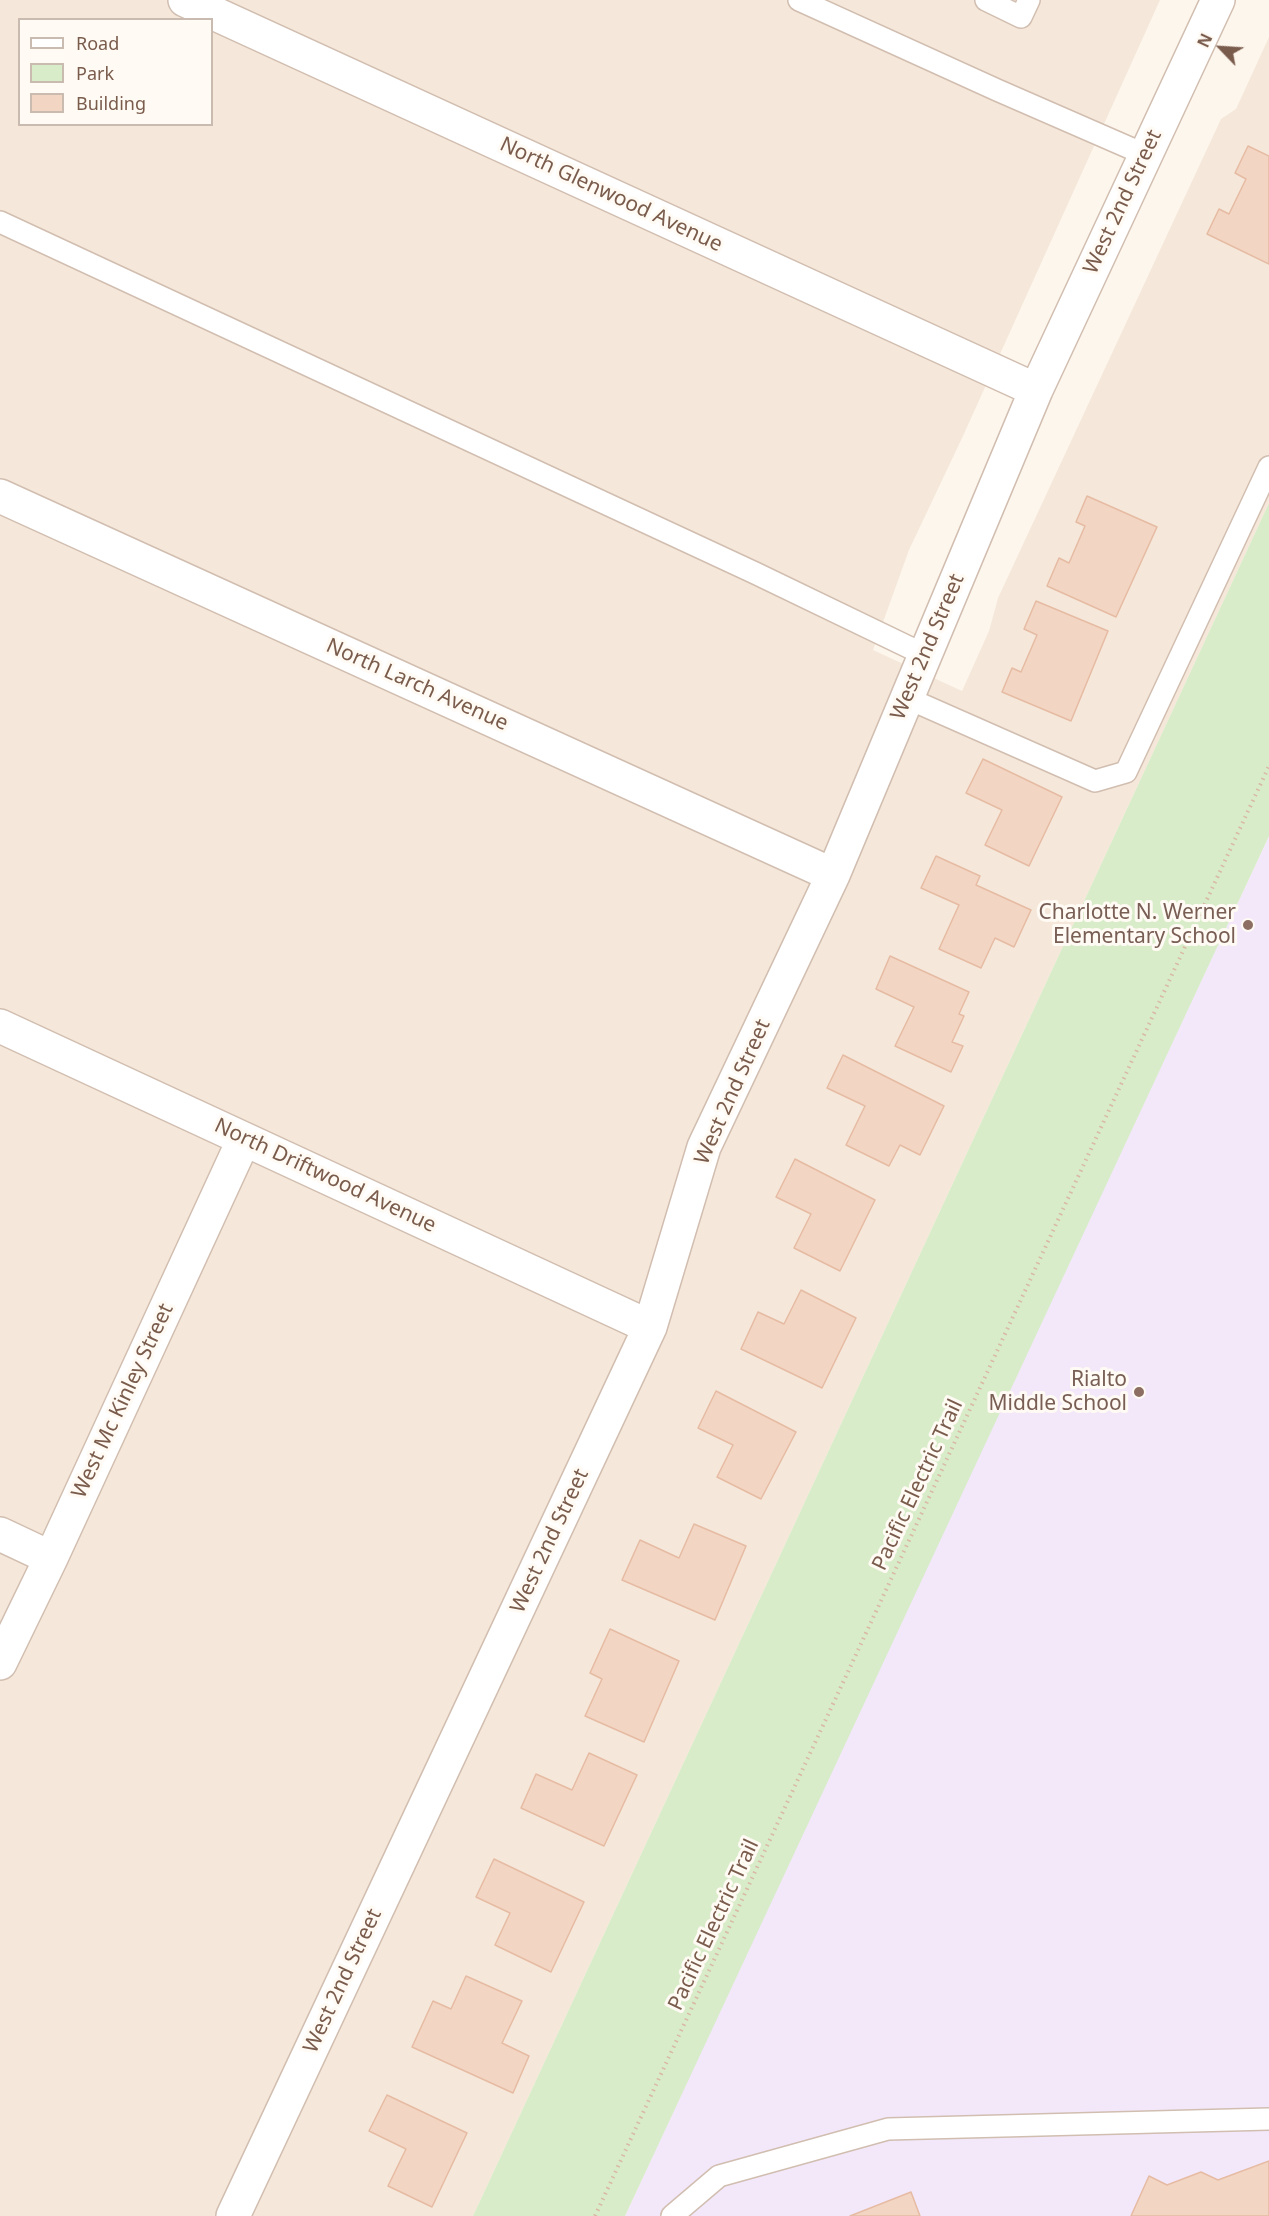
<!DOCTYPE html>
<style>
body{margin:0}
#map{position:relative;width:1269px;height:2216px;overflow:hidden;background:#fdf6ec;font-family:"Noto Sans",sans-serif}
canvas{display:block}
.legend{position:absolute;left:18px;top:18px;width:195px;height:108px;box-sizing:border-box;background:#fffaf3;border:2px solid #cabbb1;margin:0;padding:8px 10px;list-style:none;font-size:18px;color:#7a5c4d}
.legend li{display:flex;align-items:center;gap:12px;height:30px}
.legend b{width:30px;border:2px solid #cabbb1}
.north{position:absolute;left:1191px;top:18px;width:60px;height:60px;-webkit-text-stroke:4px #fffaf3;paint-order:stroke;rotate:295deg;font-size:16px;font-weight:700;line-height:24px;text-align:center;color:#7a5c4d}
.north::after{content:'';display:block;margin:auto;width:21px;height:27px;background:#7a5c4d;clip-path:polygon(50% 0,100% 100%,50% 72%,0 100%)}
</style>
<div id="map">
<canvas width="1269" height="2216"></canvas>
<ul class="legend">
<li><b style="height:8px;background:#fff"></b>Road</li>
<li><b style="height:16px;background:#d8ecc9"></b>Park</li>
<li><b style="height:16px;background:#f3d5c3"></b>Building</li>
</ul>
<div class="north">N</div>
</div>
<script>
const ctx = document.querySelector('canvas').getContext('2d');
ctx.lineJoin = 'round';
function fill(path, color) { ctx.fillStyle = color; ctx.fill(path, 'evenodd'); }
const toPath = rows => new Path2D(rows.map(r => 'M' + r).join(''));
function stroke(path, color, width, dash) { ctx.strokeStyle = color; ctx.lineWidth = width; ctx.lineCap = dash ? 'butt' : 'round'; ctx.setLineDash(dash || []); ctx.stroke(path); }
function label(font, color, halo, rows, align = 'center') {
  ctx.font = font + ' "Noto Sans",sans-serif'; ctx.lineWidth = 6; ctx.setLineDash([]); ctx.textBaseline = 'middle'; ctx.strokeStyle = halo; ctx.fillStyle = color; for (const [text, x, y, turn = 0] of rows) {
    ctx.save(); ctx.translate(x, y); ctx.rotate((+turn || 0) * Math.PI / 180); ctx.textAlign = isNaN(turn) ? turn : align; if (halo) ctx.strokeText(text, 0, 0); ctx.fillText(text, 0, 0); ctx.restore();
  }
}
fill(toPath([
 [0,0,1160,0,963,436,909,550,873,650,962,691,989,631,998,598,1221,119,1236,109,1269,37,1269,503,473,2216,0,2216],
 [20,20,212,20,212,124,20,124]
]), '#f5e8da');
fill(toPath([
 [1269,836,1269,2216,625,2216,849,1732]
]), '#f3e8fa');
fill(toPath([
 [1269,503,1269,836,625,2216,473,2216]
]), '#d8ecc9');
const building = toPath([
 [1248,146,1269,156,1269,264,1207,234,1219,209,1229,214,1246,179,1235,173,1248,146],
 [1087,496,1157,527,1116,617,1047,586,1059,558,1069,563,1085,526,1076,522,1087,496],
 [1036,601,1108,631,1071,721,1002,692,1012,668,1021,672,1037,635,1024,629,1036,601],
 [983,759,1062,797,1029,866,985,845,1002,810,966,793,983,759],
 [936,856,980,876,976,885,1031,910,1014,947,995,938,981,968,939,949,959,905,921,888,936,856],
 [890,956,969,992,959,1014,964,1016,952,1042,963,1046,951,1072,895,1046,914,1007,876,989,890,956],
 [843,1055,944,1106,920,1155,900,1145,889,1166,846,1145,865,1106,827,1088,843,1055],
 [795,1159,875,1200,840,1271,794,1248,811,1214,776,1197,795,1159],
 [801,1290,856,1318,822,1388,741,1349,758,1312,784,1324,801,1290],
 [716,1391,796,1432,761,1499,717,1477,733,1445,698,1428,716,1391],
 [694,1524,746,1546,715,1620,622,1580,640,1540,679,1558,694,1524],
 [610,1629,679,1661,644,1742,585,1716,602,1679,590,1673,610,1629],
 [589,1753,637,1775,604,1846,521,1808,536,1774,572,1790,589,1753],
 [494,1859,584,1902,551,1972,495,1945,510,1913,476,1897,494,1859],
 [466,1976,522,2001,502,2043,529,2056,513,2093,412,2047,433,2001,451,2009,466,1976],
 [387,2095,467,2133,432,2207,388,2186,406,2149,369,2131,387,2095],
 [1269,2161,1269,2216,1131,2216,1149,2176,1167,2185,1201,2172,1218,2180,1269,2161],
 [911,2192,920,2216,850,2216,911,2192]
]);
fill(building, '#f3d5c3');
stroke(building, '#e6bba3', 1.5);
const service = toPath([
 [799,0,997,90,1146,155],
 [986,0,1021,17,1029,0],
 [0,222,755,573,925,655],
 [907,698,1095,781,1126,772,1269,467],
 [672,2216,719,2176,888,2129,1269,2119]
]);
const minor = toPath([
 [185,0,1036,390],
 [0,496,833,875],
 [0,1026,650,1327],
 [0,1534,51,1558],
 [0,1663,51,1558,244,1139],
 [233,2216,650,1327,704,1147,833,875,1036,390,1218,0]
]);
stroke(service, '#d1beb0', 24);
stroke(minor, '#d1beb0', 36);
stroke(toPath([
 [595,2216,1269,766]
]), '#d9b8a5', 4, [1.5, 4.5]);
stroke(service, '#fff', 21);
stroke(minor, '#fff', 33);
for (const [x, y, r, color] of [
 [1248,925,6,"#8d6e63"],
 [1139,1392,6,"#8d6e63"]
]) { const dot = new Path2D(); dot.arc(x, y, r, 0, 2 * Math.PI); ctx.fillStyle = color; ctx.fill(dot); stroke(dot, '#fffaf3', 2); }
label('21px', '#7a5c4d', '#fffaf3', [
 ["North Glenwood Avenue",611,195,25],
 ["West 2nd Street",1123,202,-65],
 ["West 2nd Street",928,647,-67],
 ["North Larch Avenue",417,685,24],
 ["West 2nd Street",733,1092,-66],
 ["North Driftwood Avenue",325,1176,25],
 ["West Mc Kinley Street",123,1401,-65],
 ["Pacific Electric Trail",918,1485,-65],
 ["West 2nd Street",550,1541,-65],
 ["Pacific Electric Trail",714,1925,-65],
 ["West 2nd Street",343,1981,-65]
]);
label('21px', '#785e54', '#fffaf3', [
 ["Charlotte N. Werner",1236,913],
 ["Elementary School",1236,937],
 ["Rialto",1127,1380],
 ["Middle School",1127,1404]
], 'right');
</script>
